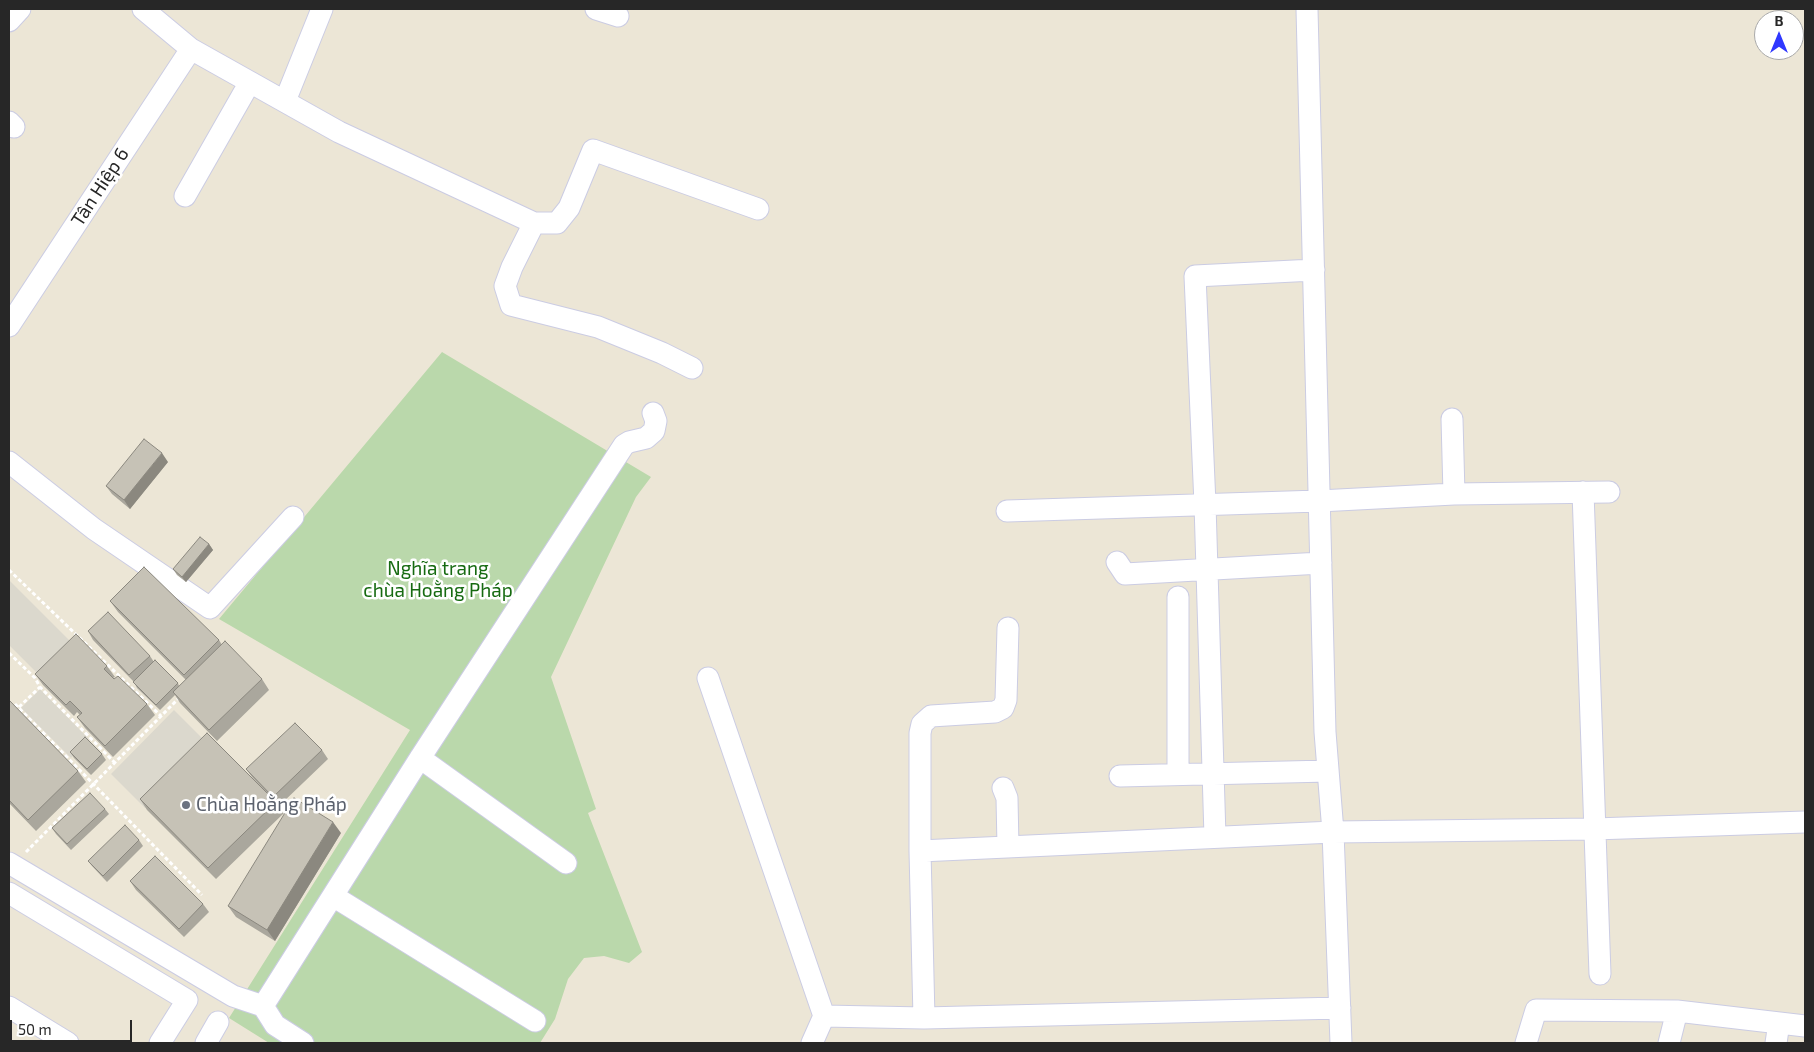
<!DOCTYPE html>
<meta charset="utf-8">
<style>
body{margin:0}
#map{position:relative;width:1814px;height:1052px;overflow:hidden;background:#ece6d6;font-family:"Exo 2",sans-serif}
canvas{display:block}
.frame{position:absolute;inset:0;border:10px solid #272727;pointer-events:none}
.north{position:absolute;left:1754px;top:10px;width:50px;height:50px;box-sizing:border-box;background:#fff;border:1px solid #a9a9a9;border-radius:50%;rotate:0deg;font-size:14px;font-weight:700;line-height:20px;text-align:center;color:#272727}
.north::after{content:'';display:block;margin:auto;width:18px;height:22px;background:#3038ff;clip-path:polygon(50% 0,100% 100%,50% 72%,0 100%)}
.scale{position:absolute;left:10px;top:1020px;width:122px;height:22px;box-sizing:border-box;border:2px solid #272727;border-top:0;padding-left:6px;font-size:15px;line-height:18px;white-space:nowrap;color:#272727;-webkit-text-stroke:4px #fff;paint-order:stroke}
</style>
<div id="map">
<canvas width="1814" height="1052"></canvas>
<div class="frame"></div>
<div class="north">B</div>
<div class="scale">50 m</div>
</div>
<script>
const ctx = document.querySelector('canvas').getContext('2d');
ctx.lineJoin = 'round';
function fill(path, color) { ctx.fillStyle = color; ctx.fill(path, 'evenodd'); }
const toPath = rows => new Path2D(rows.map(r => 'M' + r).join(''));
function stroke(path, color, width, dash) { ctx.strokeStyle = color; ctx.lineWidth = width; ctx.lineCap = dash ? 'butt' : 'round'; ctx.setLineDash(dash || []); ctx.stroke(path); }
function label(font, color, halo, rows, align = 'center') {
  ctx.font = font + ' "Exo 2",sans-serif'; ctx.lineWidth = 5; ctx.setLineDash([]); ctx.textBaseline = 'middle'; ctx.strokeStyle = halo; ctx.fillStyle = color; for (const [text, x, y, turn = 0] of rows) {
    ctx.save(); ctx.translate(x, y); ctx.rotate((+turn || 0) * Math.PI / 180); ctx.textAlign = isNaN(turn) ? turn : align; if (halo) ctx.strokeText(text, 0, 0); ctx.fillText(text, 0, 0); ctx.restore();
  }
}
fill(toPath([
 [442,352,651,477,636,497,551,677,596,809,588,813,642,952,629,963,604,956,584,958,568,979,555,1019,540,1043,269,1043,229,1018,410,730,219,619]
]), '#bad8ab');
fill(toPath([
 [9,580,72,643,39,675,9,645],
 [40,689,89,739,71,758,21,708],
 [174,710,208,744,145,808,111,774]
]), '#dbd8cd');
const minor = toPath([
 [143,9,191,49,339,132,534,223,557,223,569,208,593,150,758,209],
 [596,9,618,16],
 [1307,9,1325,732,1333,832,1341,1043],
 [9,21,20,9],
 [285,101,322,9],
 [9,122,14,127],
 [185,196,250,82],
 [534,223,512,267,505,286,511,305,598,327,662,353,692,368],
 [9,326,191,49],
 [1452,419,1454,494],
 [9,462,94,529,210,608,293,517],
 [1583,492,1600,974],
 [1007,511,1319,501,1454,494,1609,492],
 [1117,562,1125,574,1321,563],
 [1178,597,1178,774],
 [708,678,824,1016],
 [420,758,566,863],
 [1120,776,1328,771],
 [1003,788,1007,798,1008,847],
 [1215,837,1205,504,1195,276,1314,270],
 [920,851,1333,832,1594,829,1805,822],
 [9,863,233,996,263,1006,275,1025,303,1043],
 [9,893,187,1000,160,1043],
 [333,896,535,1021],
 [263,1006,420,758,624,445,629,442,646,438,654,431,656,421,653,413],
 [9,1007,68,1043],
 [824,1016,924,1018,1340,1008],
 [924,1018,920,851,920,733,922,724,931,716,995,712,1003,708,1006,700,1008,628],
 [206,1043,218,1022],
 [812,1043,824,1016],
 [1526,1043,1536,1010,1677,1011,1805,1026],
 [1669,1043,1677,1011],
 [1776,1043,1779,1023]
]);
stroke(minor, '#cbcce3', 23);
stroke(toPath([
 [9,570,161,716],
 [9,653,35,678,40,687,115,763],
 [15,704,202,895],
 [19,707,40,687],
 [26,852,180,697]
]), '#fff', 3, [4, 2.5]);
stroke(minor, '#fff', 21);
fill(toPath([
 [168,462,130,509,112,494,106,486],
 [209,544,213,550,186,582,177,575,173,569],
 [110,601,219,640,222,645,262,679,269,690,217,741,180,703,175,695,160,710,137,688,134,682,93,640,88,631,150,656,154,662,178,683,179,686,186,680,118,612],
 [107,666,115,677,113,678,147,704,155,715,113,757,85,728,77,717,80,715,77,712,74,716,43,685,35,674],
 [9,700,78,771,86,782,36,831,9,803],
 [322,750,328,759,279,806,276,802,284,813,216,879,147,810,140,799,272,798,252,777,246,769],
 [70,752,102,754,106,760,91,775,74,758],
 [105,809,109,814,71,850,56,834,52,828],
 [341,833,275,941,236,917,228,906],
 [139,840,143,846,107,882,92,866,88,861],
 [130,881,203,904,209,912,184,937,136,890]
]), '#aaa79d');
fill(toPath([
 [162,453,168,462,130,509,124,500],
 [209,544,213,550,186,582,182,577],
 [333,822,341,833,275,941,267,930]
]), '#8b887f');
const building = toPath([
 [144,439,162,453,124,500,106,486,144,439],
 [200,537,209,544,182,577,173,569,200,537],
 [144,567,219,640,184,675,110,601,144,567],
 [108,612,150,656,129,675,88,631,108,612],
 [76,634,107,666,104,669,114,679,118,676,147,704,105,746,77,717,82,713,70,701,66,705,35,674,76,634],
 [225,641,262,679,209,730,173,692,225,641],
 [155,660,178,683,156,705,133,682,155,660],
 [9,700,78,771,28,820,9,800,9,700],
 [295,723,322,750,273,797,246,769,295,723],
 [207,733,276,802,208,868,140,799,207,733],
 [85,737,102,754,87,769,70,752,85,737],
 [90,793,105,809,67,844,52,828,90,793],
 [294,798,333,822,267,930,228,906,294,798],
 [125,825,139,840,103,876,88,861,125,825],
 [155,856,203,904,179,929,130,881,155,856]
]);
fill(building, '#c6c2b6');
stroke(building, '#8b887f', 1);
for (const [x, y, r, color] of [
 [186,805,5,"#6b7280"]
]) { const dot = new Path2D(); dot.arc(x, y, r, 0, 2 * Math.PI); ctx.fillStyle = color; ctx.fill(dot); stroke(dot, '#fff', 2); }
label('19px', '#272727', '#fff', [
 ["Tân Hiệp 6",100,187,-57]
]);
label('19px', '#166a11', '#fff', [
 ["Nghĩa trang",438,569],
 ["chùa Hoằng Pháp",438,591]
]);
label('19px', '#5b616d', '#fff', [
 ["Chùa Hoằng Pháp",196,805]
], 'left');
</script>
